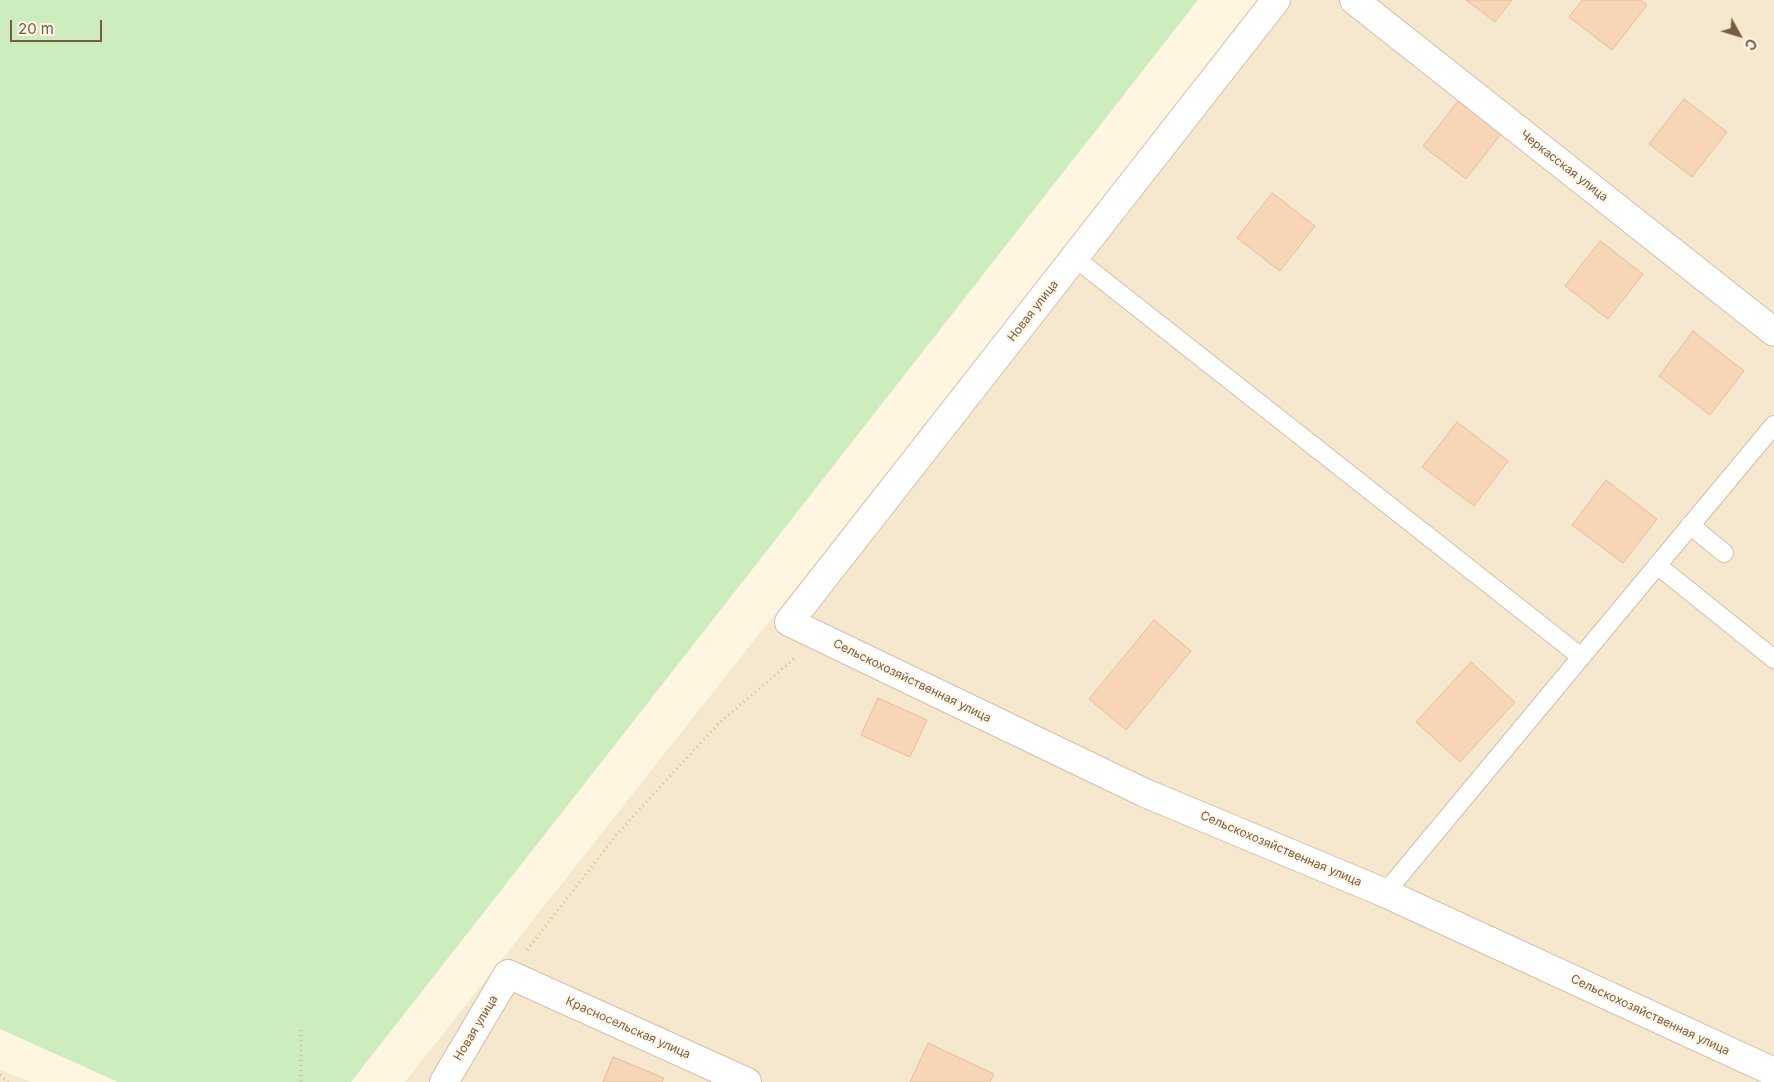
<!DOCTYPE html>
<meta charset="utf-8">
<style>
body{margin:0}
#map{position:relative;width:1774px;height:1082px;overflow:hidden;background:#fef6e1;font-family:Inter,sans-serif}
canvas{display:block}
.north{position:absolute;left:1714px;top:10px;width:50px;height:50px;-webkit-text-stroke:4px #fff8e9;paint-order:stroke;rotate:129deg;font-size:14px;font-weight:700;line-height:20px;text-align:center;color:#775c45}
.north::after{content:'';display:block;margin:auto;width:18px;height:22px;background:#775c45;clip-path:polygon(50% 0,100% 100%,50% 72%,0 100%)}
.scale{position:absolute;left:10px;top:20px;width:92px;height:22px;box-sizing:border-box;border:2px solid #775c45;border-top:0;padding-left:6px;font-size:15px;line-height:18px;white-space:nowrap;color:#775c45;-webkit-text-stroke:4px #fff8e9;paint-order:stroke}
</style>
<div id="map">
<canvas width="1774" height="1082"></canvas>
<div class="north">С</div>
<div class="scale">20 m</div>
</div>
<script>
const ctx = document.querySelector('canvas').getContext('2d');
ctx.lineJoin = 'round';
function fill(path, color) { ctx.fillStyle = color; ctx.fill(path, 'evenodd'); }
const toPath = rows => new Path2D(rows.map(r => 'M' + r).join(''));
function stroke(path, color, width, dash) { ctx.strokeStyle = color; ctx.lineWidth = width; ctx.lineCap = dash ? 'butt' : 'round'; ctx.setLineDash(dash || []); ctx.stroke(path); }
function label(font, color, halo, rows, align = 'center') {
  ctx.font = font + ' Inter,sans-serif'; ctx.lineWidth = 4.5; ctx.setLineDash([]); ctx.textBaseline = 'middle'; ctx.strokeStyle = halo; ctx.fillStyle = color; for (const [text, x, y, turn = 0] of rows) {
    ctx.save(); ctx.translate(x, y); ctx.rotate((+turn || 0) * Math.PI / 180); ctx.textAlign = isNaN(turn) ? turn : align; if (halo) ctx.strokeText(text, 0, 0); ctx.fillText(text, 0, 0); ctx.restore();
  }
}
fill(toPath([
 [1260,0,1774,0,1774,1082,405,1082],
 [0,1070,30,1082,0,1082]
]), '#f6e8ce');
fill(toPath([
 [0,0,1198,0,351,1082,118,1082,0,1029]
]), '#cdedbe');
const building = toPath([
 [1466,0,1512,0,1495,22,1466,0],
 [1582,0,1641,0,1647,5,1612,50,1569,17,1582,0],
 [1684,99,1727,132,1692,177,1649,144,1684,99],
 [1458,101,1501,134,1466,179,1423,146,1458,101],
 [1272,193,1315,226,1280,271,1237,238,1272,193],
 [1600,241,1643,274,1608,319,1565,286,1600,241],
 [1693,331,1744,371,1710,415,1659,376,1693,331],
 [1457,422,1508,461,1474,506,1422,467,1457,422],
 [1606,480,1657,519,1623,563,1572,525,1606,480],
 [1154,620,1191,651,1126,730,1089,699,1154,620],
 [1471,662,1515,702,1460,762,1416,722,1471,662],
 [878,698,927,720,910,757,861,735,878,698],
 [928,1043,994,1074,990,1082,910,1082,928,1043],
 [613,1057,664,1078,662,1082,603,1082,613,1057]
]);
fill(building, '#f6d6b6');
stroke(building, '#eabd95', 1);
const service = toPath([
 [1075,258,1580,656],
 [1690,525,1724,553],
 [1657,565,1774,659],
 [1385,893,1774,425]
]);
const minor = toPath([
 [1276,0,789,622,1145,793,1385,893,1774,1072],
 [1354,0,1774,332],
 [444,1082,508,974,747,1082]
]);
stroke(service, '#d2c0a9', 20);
stroke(minor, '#d2c0a9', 30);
stroke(toPath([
 [527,950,617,834,717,725,796,657],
 [301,1030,301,1082],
 [0,1075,8,1082]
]), '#dbb999', 3, [1, 4]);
stroke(service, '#fff', 18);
stroke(minor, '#fff', 28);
label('12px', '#775c45', '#fff8e9', [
 ["Черкасская улица",1564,166,38],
 ["Новая улица",1033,311,-52],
 ["Сельскохозяйственная улица",912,681,26],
 ["Сельскохозяйственная улица",1281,849,23],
 ["Сельскохозяйственная улица",1650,1015,25],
 ["Новая улица",476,1028,-59],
 ["Красносельская улица",628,1028,24]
]);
</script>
